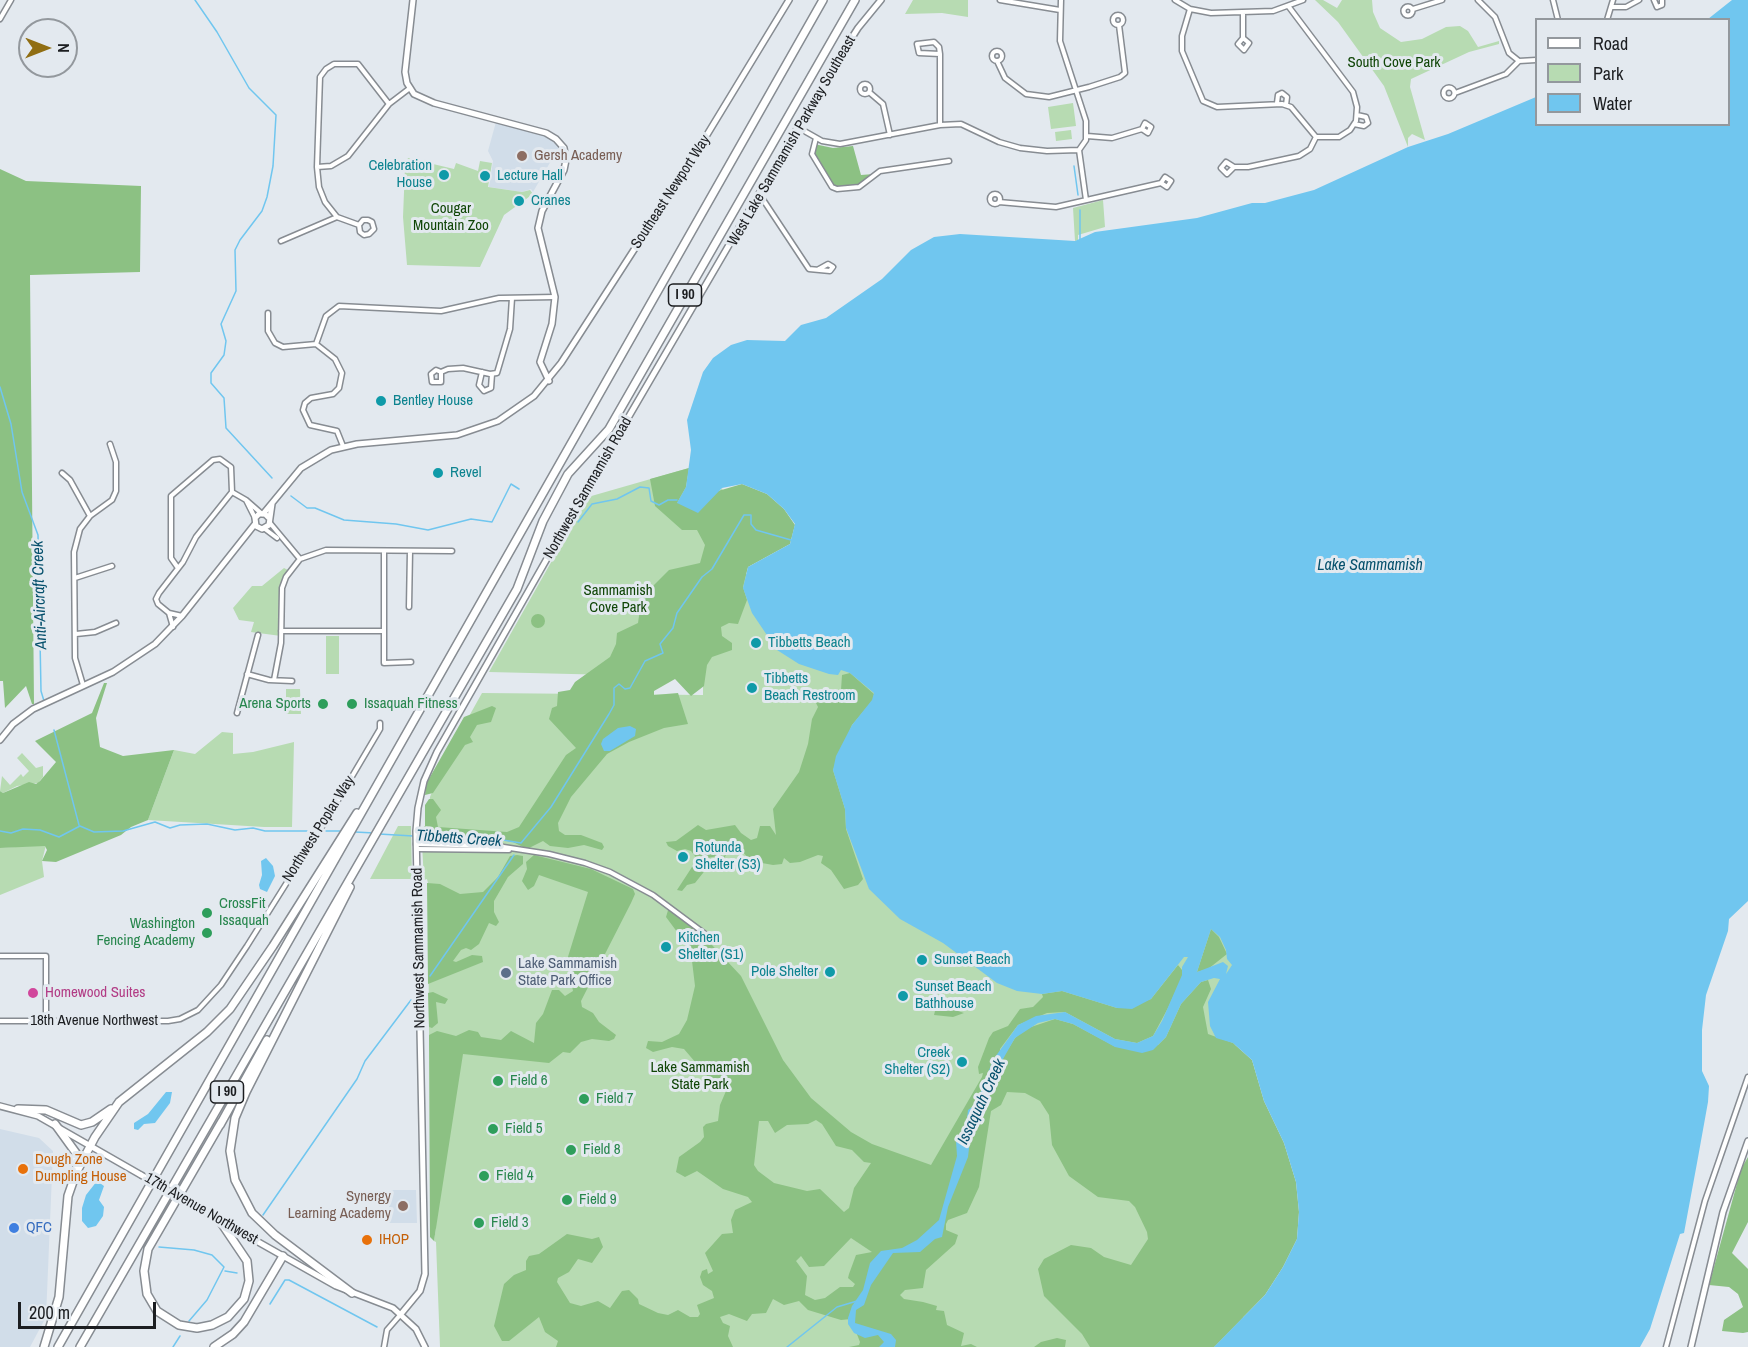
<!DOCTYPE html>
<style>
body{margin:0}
#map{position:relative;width:1748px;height:1347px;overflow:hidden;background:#e3e9ef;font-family:"Archivo Narrow",sans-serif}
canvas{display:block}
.legend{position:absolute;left:1535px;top:18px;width:195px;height:108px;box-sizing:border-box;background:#e3e9ef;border:2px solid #93989d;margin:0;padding:8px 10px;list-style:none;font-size:18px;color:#1c1e21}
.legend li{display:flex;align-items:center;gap:12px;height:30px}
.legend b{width:30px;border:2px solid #93989d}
.north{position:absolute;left:18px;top:18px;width:60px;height:60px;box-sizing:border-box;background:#e3e9ef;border:2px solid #93989d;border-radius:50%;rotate:90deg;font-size:16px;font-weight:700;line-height:24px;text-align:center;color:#1c1e21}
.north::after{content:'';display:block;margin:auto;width:21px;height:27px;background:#906e13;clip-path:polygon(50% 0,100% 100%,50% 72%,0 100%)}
.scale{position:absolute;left:18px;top:1302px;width:138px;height:27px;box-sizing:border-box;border:3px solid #1c1e21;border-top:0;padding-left:8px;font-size:18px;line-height:21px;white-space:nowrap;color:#1c1e21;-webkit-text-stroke:4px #e3e9ef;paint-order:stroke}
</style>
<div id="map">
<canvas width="1748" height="1347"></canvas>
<ul class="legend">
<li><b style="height:8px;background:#fff"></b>Road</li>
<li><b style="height:16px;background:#b7dbb2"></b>Park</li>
<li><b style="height:16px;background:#70c6ef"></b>Water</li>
</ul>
<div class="north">N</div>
<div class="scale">200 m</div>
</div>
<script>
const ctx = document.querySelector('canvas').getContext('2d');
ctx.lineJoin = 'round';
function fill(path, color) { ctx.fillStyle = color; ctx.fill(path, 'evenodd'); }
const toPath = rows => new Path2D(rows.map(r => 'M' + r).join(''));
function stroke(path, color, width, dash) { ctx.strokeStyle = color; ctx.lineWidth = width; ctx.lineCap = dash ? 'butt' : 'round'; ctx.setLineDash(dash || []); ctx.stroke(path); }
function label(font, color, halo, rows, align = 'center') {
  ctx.font = font + ' "Archivo Narrow",sans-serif'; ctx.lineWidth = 6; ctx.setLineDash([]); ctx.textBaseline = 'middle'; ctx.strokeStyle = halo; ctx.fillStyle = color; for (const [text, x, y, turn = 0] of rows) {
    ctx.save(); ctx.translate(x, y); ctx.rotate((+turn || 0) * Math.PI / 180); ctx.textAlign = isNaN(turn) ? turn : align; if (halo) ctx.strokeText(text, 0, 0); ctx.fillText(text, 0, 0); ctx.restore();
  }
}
fill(toPath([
 [496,122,546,136,559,147,533,192,531,189,522,192,489,187,493,161,488,151],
 [0,1129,39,1138,53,1151,46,1317,30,1347,0,1347],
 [389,1190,416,1190,417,1223,389,1223]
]), '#d1dde9');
fill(toPath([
 [913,0,968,0,968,17,942,13,905,14],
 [1315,0,1323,0,1337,8,1342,0,1372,0,1373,12,1380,28,1401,42,1422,39,1446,27,1460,26,1468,31,1478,47,1499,41,1499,44,1469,52,1411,79,1410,87,1425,140,1412,134,1408,138,1408,147,1384,86,1338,22],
 [1073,103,1076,126,1051,129,1048,107],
 [1071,130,1072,139,1056,141,1055,132],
 [408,158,454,169,456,163,478,171,480,161,492,163,488,187,522,192,530,190,533,194,504,215,480,267,407,265,403,217,405,167],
 [1103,200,1105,227,1078,235,1078,240,1075,241,1073,208],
 [689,468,686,487,698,513,722,488,748,567,695,677,489,672,588,497],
 [284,568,290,571,283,584,281,636,251,632,254,622,239,620,233,608,252,586,262,586],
 [703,574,788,574,1206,904,1231,918,1244,1347,440,1347,436,1242,434,1241,436,1228,429,1034,428,883,427,879,424,880,422,844,424,826,428,826,430,797,444,761,482,693,703,695],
 [326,636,339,636,339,674,326,674],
 [286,689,300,689,301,714,286,714],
 [222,732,233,733,233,754,253,752,294,742,292,827,264,827,148,820,174,750,195,754],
 [22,753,36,768,43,766,43,777,38,783,17,786,3,793,0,791,2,776,10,785,21,774,23,777,29,771,17,758],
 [398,826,411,826,412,879,370,879],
 [46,845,42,861,44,877,0,895,0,848]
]), '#b7dbb2');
fill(toPath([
 [814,144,833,148,853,146,861,175,874,174,861,185,834,188,814,157],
 [0,169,26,181,141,186,140,272,30,275,34,704,32,704,26,686,5,708,3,681,0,681],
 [689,468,686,487,677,503,742,484,767,494,784,509,795,525,790,544,748,567,743,587,747,600,738,624,729,623,721,627,722,636,732,643,732,650,712,657,707,665,704,686,691,696,675,679,654,691,654,695,678,693,688,724,664,728,629,742,607,754,571,797,558,823,559,831,565,835,581,835,602,843,604,847,602,850,584,845,568,848,550,846,543,841,527,849,513,842,488,838,425,834,425,805,429,799,433,799,441,810,436,817,438,827,507,832,519,827,566,755,576,748,549,719,552,708,557,706,558,692,570,690,575,682,610,657,616,644,617,633,638,623,640,609,651,588,669,570,700,563,705,545,697,530,682,530,655,506,650,479],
 '531 621a7 7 0 1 1 14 0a7 7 0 1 1-14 0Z',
 [850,673,874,694,873,700,852,725,833,770,845,809,846,829,863,879,858,885,844,889,831,870,821,863,823,856,818,855,800,862,790,863,784,858,782,864,773,865,751,861,742,851,698,860,691,851,685,849,677,851,668,846,666,842,676,841,698,825,706,830,735,825,741,833,751,840,757,838,760,826,770,826,776,835,773,809,799,772,808,744,812,719,818,707,816,703,824,693,841,690,842,675],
 [104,683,107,683,96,718,100,747,123,756,174,750,148,820,131,827,121,835,56,862,42,861,47,850,45,846,0,848,0,791,3,793,29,782,36,784,40,781,56,762,35,741,92,713],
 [492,706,496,708,491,722,477,725,470,737,473,742,465,745,433,793,425,795,426,784,464,717],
 [517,855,523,856,523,864,508,877,494,901,494,912,499,922,496,926,489,923,479,944,471,950,466,948,461,950,453,961,456,962,472,955,482,956,483,962,428,984,427,883,440,884,460,894,483,892,498,877,510,856],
 [534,855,591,869,633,889,635,894,631,903,581,1001,582,1007,593,1013,599,1022,616,1035,614,1039,609,1041,592,1039,581,1042,570,1053,563,1052,549,1063,463,1054,434,1241,430,1237,429,1035,437,1031,456,1036,469,1030,478,1032,481,1037,501,1040,511,1031,534,1043,536,1023,543,1014,552,990,559,990,565,996,573,991,567,960,588,892,539,875,534,886,528,890,522,881,527,869,526,862],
 [726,855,720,866,707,868,695,883,687,885,682,891,677,890,692,867],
 [669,907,712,945,741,976,783,1060,811,1098,851,1132,872,1144,931,1165,982,1077,983,1073,979,1074,978,1067,989,1038,993,1032,1008,1026,1020,1009,1033,1007,1043,997,1042,994,1062,991,1117,1008,1135,1005,1151,999,1178,965,1182,970,1183,975,1168,1008,1153,1036,1137,1043,1115,1039,1065,1012,1047,1013,1018,1025,1000,1049,999,1064,1015,1038,1025,1029,1055,1019,1073,1024,1116,1047,1158,1045,1166,1037,1181,1004,1201,982,1208,980,1211,989,1203,1007,1208,1034,1233,1043,1252,1060,1264,1101,1284,1143,1296,1182,1299,1212,1297,1239,1283,1267,1265,1295,1214,1347,1090,1347,1082,1334,1044,1296,1038,1269,1044,1259,1071,1245,1091,1248,1104,1257,1131,1265,1148,1239,1147,1232,1135,1207,1129,1201,1098,1197,1069,1176,1052,1145,1049,1115,1040,1101,1025,1093,1007,1092,1001,1105,991,1111,979,1187,967,1213,948,1220,946,1224,946,1230,958,1235,955,1244,926,1270,923,1288,905,1290,900,1295,904,1299,923,1302,937,1306,936,1310,944,1311,947,1325,964,1333,961,1346,971,1344,977,1347,849,1347,859,1345,860,1342,851,1319,841,1320,808,1310,799,1301,784,1305,773,1299,766,1313,752,1314,747,1321,729,1314,720,1317,723,1323,730,1326,728,1336,733,1347,556,1347,558,1341,545,1332,539,1317,509,1341,502,1341,494,1326,504,1284,514,1275,526,1270,526,1261,529,1256,539,1254,567,1234,592,1239,599,1237,603,1247,592,1263,578,1259,569,1272,558,1278,557,1282,570,1303,581,1306,598,1301,610,1308,622,1291,629,1290,638,1299,639,1304,658,1313,668,1315,678,1310,690,1317,698,1317,700,1314,697,1305,714,1298,712,1291,703,1285,700,1277,702,1271,707,1269,708,1274,713,1271,705,1253,722,1234,733,1233,731,1220,735,1210,752,1202,748,1197,723,1189,697,1171,685,1177,676,1172,679,1157,700,1142,704,1137,703,1127,706,1124,718,1121,720,1105,726,1091,723,1083,708,1077,684,1049,672,1047,653,1052,646,1048,648,1041,662,1042,679,1034,687,1020,695,986,692,961,686,944,666,917],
 [816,1120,822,1124,836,1146,852,1150,864,1162,871,1163,854,1188,849,1208,844,1212,820,1189,807,1191,774,1183,758,1171,754,1165,759,1121,768,1121,775,1133,787,1125,808,1124],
 [851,1238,872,1252,856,1255,849,1274,848,1278,855,1284,853,1287,840,1287,825,1298,815,1300,805,1295,807,1276,796,1261,801,1256,809,1267,824,1266],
 [1211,929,1219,937,1227,954,1208,969,1197,972],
 [433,992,448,999,445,1004,436,1002,438,1023,432,1028,429,1027,428,993],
 [936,1007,949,1008,964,1013,953,1017,934,1015],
 [1748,1157,1748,1222,1732,1253,1748,1269,1748,1332,1743,1333,1722,1331,1724,1320,1743,1307,1738,1294,1729,1287,1709,1285,1741,1169],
 [1057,1338,1066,1340,1065,1347,1034,1347,1041,1342]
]), '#8cc183');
fill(toPath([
 [1732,0,1748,0,1748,901,1729,919,1728,931,1706,995,1702,1030,1702,1071,1709,1086,1708,1102,1697,1163,1684,1233,1680,1234,1650,1329,1640,1347,1214,1347,1265,1295,1283,1267,1297,1239,1299,1212,1296,1182,1284,1143,1264,1101,1252,1060,1233,1043,1216,1038,1210,1026,1208,1002,1220,979,1214,978,1201,982,1181,1004,1166,1037,1153,1050,1142,1053,1115,1047,1073,1024,1055,1019,1038,1023,1015,1038,999,1066,987,1105,971,1131,968,1157,948,1207,942,1237,935,1239,920,1252,893,1253,871,1285,864,1305,856,1310,855,1323,891,1334,896,1340,895,1347,879,1347,884,1342,878,1335,865,1338,854,1333,848,1324,848,1318,852,1306,863,1290,870,1263,881,1251,902,1248,917,1240,939,1220,957,1156,956,1141,966,1127,968,1110,976,1104,993,1060,1018,1025,1036,1016,1065,1012,1115,1039,1137,1043,1153,1036,1162,1021,1182,975,1182,967,1188,957,1184,957,1151,999,1132,1009,1117,1008,1062,991,1042,994,1017,991,997,983,943,943,900,919,869,889,846,828,845,809,833,770,836,756,852,725,872,700,874,693,850,673,841,670,838,675,829,674,799,664,777,650,752,613,743,588,748,567,790,544,795,524,784,509,767,494,742,484,722,488,698,513,677,503,686,487,691,450,687,420,703,372,713,358,731,345,747,340,785,341,801,325,826,318,882,279,911,250,934,237,960,234,1075,241,1095,232,1197,218,1252,203,1265,203,1314,190,1408,147,1448,134,1536,97,1536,124,1728,124,1728,20,1708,19],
 [1211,929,1220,937,1226,950,1227,959,1232,965,1226,974,1228,966,1223,962,1197,972],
 [630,726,636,729,635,736,610,751,604,751,601,744,603,739,618,728],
 [266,858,273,866,275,876,267,892,260,889,259,885,262,875,261,861],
 [166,1092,172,1092,170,1103,155,1123,144,1124,138,1130,134,1129,134,1123,148,1114],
 [97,1181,104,1186,99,1200,104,1207,103,1216,96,1226,88,1228,82,1221,82,1208,86,1195]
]), '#70c6ef');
stroke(toPath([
 [195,0,217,32,249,88,276,115,273,166,267,197,262,211,240,240,235,250,236,291,221,324,226,341,224,355,211,373,211,383,224,398,226,428,272,478],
 [1074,166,1078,195],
 [1080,210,1080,241],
 [0,387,11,424,22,492,38,535,41,691,44,701],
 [291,496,307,508,315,508,344,520,396,524,428,530,471,519,492,522,511,484,519,489],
 [578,522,592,504,617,499,640,487,649,488,651,501,659,505,668,500,677,500],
 [54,730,79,825],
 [0,831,11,833,23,829,40,830,59,837,80,826,94,832,123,831,155,822,170,828,180,825,207,824,235,830,253,828,265,831,317,831],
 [322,831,341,831],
 [355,832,374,833],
 [379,834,413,836],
 [418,836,497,839,521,843,551,807,609,714,614,705,614,688,619,684,625,689,630,688,645,661,663,653,660,644,673,628,677,613,702,577,712,569,744,515,751,515,751,524,756,530,791,540],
 [430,976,514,855],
 [263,1215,357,1079,365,1061,411,1000],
 [159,1247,194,1250,212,1255,224,1267,207,1300,189,1321],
 [225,1271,237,1273],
 [270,1304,285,1280,289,1280,377,1327],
 [173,1347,180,1336],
 [787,1347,837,1307,857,1301]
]), '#70c6ef', 1.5);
const street = toPath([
 [1000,0,1060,10],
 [1061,0,1060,41,1086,121,1086,140,1079,150,1086,200],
 [1175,0,1190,9,1211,13,1273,11,1303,0],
 [1478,0,1495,17,1509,53,1519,61],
 [1553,0,1558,20],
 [1654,0,1657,7,1662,5,1662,0],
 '1403.5 11a4.5 4.5 0 1 1 9 0a4.5 4.5 0 1 1-9 0Z',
 [1612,7,1626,7,1639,0],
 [1190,9,1182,36,1182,51,1203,101,1217,107,1282,104,1291,107,1316,137,1339,137,1350,130,1356,121,1357,107,1353,92,1289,7],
 [1413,9,1442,0],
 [1243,12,1243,38,1238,44,1244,50,1249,43,1243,38],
 '1113 20a5 5 0 1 1 10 0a5 5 0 1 1-10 0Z',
 [0,19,11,0],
 [1607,20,1613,0],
 '992 56a5 5 0 1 1 10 0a5 5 0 1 1-10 0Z',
 [997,61,1005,78,1026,94,1049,97,1089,87,1120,77,1125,73,1119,25],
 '860 89a5 5 0 1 1 10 0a5 5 0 1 1-10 0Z',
 '1443.5 93a5.5 5.5 0 1 1 11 0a5.5 5.5 0 1 1-11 0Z',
 [869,92,883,104,890,135],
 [1455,93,1506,74,1519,61,1536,60],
 [1277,103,1278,95,1282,93,1287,97,1286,105],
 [1354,124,1364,126,1368,123,1366,117,1357,115],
 [940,125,940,54,939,47,934,42,917,44,919,53,940,54],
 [799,128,822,141,840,144,940,125,961,124,999,142,1020,148,1047,151,1079,150],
 [1087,136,1112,138,1142,129,1145,123,1151,127,1148,133,1142,129],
 [816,138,812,154,832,187,837,189,859,187,880,171,949,161],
 [317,167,331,166,348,156,389,104,410,88],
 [1234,167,1227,174,1221,168,1226,162,1234,167,1248,167,1299,156,1310,149,1316,137],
 '990 199a5 5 0 1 1 10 0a5 5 0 1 1-10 0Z',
 [760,195,809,269,830,271,833,267,828,264,819,269],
 [999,202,1056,207,1161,183,1165,177,1171,181,1167,187,1161,183],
 [359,225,360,232,364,235,369,234,374,229,372,222,368,220,363,220,359,225,337,217,325,202,319,187,317,167,320,77,326,69,334,64,358,64,389,104],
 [281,241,337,217],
 [268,313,268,331,275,343,283,347,316,344,335,359,342,373,339,388,333,394,311,398,305,403,303,410,310,425,337,431,343,446],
 [316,344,326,316,339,306,441,311,499,298,555,297],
 [441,372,441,382,432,382,431,374,436,370,441,372,448,369,463,368,490,374,497,373,510,329,512,298],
 [482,372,479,385,484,391,491,388,492,374],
 [62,473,70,480,90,516],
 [255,518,246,500,262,514],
 [270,523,300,559],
 [265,529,277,538],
 [384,551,384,663,411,662],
 [178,568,171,558,171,496,213,460,220,459,231,467,232,492],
 [75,578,112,566],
 [409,607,410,551],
 [169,613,173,627],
 [182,616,169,613,158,604,156,599,159,593,183,562,196,537,232,492,246,500],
 [281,631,384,631],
 [76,634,95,632,116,623],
 [247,674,269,680,292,681],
 [274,680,281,643,282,588,286,577,300,559,326,550,452,551],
 [83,685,75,658,74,552,80,529,90,516,112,500,116,491,116,462,110,444],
 [237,713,258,635],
 [416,844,497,846,549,854,585,863,610,872,653,895,704,933],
 [417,849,509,850],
 [0,956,46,956,46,1021],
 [0,1021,168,1021,180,1019,198,1010,221,985,247,946,328,817,380,729,380,723],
 [384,1347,387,1330,401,1314],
 [1666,1347,1705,1201,1748,1077]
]);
const secondary = toPath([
 [413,0,405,72,407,83,414,94,434,103,546,133,556,139,564,148,566,160,564,170,542,211,538,228,555,297,552,324,540,362,549,381],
 [263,514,301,468,331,450,357,444,457,435,498,421,534,396,561,363,688,166,789,0],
 [269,518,265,514,259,514,255,518,256,526,262,529,269,525,272,504],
 [0,740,13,724,33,709,113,672,155,644,182,616,255,524],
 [0,1106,38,1116,141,1175],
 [184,1200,336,1286,393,1308,416,1329,425,1347],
 [401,1314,420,1291,425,1274,416,831,418,808,424,781,437,752,590,483,830,72,858,28,881,0],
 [1691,1347,1723,1212,1748,1141]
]);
const highway = toPath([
 [350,887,246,1092,235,1118,230,1151,235,1180,252,1213,275,1235,352,1293],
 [18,1109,46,1110,81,1125,92,1122,111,1109],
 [55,1124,76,1153,77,1169],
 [220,1125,267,1040],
 [220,1221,247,1261,249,1281,244,1299,228,1317,212,1325,197,1328,179,1325,157,1311,147,1294,144,1271,148,1249,222,1121],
 [44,1347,59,1297,68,1196,76,1173,95,1137,119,1102,207,1032,230,1009,273,946,357,813],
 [58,1347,823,0],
 [80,1347,517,589,543,521,568,474,609,429,855,0],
 [214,1347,233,1334,244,1322,283,1256]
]);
stroke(street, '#878c92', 7);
stroke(secondary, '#878c92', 8);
stroke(highway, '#878c92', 10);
stroke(street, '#fff', 4);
stroke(secondary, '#fff', 5);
stroke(highway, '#fff', 7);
const secondaryBridge = toPath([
 [141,1175,184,1200]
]);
stroke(secondaryBridge, '#878c92', 8, []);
stroke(secondaryBridge, '#fff', 5);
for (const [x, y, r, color] of [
 [522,156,6,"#8d6e63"],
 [444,175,6,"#0f9aa8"],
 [485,176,6,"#0f9aa8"],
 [519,201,6,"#0f9aa8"],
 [381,401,6,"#0f9aa8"],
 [438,473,6,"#0f9aa8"],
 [756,643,6,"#0f9aa8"],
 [752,688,6,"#0f9aa8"],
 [323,704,6,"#2e9e5b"],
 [352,704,6,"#2e9e5b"],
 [683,857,6,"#0f9aa8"],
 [207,913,6,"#2e9e5b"],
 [207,933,6,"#2e9e5b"],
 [666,947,6,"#0f9aa8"],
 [922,960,6,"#0f9aa8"],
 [830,972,6,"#0f9aa8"],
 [506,973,6,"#5c6f8a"],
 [33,993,6,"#d1479c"],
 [903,996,6,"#0f9aa8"],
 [962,1062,6,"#0f9aa8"],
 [498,1081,6,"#2e9e5b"],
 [584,1099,6,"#2e9e5b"],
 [493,1129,6,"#2e9e5b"],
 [571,1150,6,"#2e9e5b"],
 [23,1169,6,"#e8710a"],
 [484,1176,6,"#2e9e5b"],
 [567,1200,6,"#2e9e5b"],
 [403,1206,6,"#8d6e63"],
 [479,1223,6,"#2e9e5b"],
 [14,1228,6,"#3f7fe0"],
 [367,1240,6,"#e8710a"]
]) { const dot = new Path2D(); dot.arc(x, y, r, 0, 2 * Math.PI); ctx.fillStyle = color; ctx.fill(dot); stroke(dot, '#e3e9ef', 2); }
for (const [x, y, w] of [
 [685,295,33],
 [227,1092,33]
]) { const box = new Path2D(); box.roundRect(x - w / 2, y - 11, w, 22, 4.5); ctx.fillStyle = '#e3e9ef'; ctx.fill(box); stroke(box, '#1c1e21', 1.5); }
label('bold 14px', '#1c1e21', null, [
 ["I 90",685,295],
 ["I 90",227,1092]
]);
label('15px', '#0f4506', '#e3e9ef', [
 ["South Cove Park",1394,63],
 ["Cougar",451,209],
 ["Mountain Zoo",451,226],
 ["Sammamish",618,591],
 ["Cove Park",618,608],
 ["Lake Sammamish",700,1068],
 ["State Park",700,1085]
]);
label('15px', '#1c1e21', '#e3e9ef', [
 ["West Lake Sammamish Parkway Southeast",792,141,-60],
 ["Southeast Newport Way",671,192,-57],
 ["Northwest Sammamish Road",588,488,-60],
 ["Northwest Poplar Way",319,829,-58],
 ["Northwest Sammamish Road",419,948,-91],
 ["18th Avenue Northwest",94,1021],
 ["17th Avenue Northwest",201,1209,30]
]);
label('15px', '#785e54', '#e3e9ef', [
 ["Gersh Academy",534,156],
 ["Synergy",391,1197,"right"],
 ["Learning Academy",391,1214,"right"]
], 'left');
label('15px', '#0d838f', '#e3e9ef', [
 ["Celebration",432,166,"right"],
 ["House",432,183,"right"],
 ["Lecture Hall",497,176],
 ["Cranes",531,201],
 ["Bentley House",393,401],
 ["Revel",450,473],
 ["Tibbetts Beach",768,643],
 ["Tibbetts",764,679],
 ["Beach Restroom",764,696],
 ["Rotunda",695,848],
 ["Shelter (S3)",695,865],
 ["Kitchen",678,938],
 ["Shelter (S1)",678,955],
 ["Sunset Beach",934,960],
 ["Pole Shelter",818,972,"right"],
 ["Sunset Beach",915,987],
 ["Bathhouse",915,1004],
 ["Creek",950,1053,"right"],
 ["Shelter (S2)",950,1070,"right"]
], 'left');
label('15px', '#27864d', '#e3e9ef', [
 ["Arena Sports",311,704,"right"],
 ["Issaquah Fitness",364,704],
 ["CrossFit",219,904],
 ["Issaquah",219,921],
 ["Washington",195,924,"right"],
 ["Fencing Academy",195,941,"right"],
 ["Field 6",510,1081],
 ["Field 7",596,1099],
 ["Field 5",505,1129],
 ["Field 8",583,1150],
 ["Field 4",496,1176],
 ["Field 9",579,1200],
 ["Field 3",491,1223]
], 'left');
label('15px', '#4e5e75', '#e3e9ef', [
 ["Lake Sammamish",518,964],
 ["State Park Office",518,981]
], 'left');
label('15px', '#b23c85', '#e3e9ef', [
 ["Homewood Suites",45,993]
], 'left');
label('15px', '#c56008', '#e3e9ef', [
 ["Dough Zone",35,1160],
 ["Dumpling House",35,1177],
 ["IHOP",379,1240]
], 'left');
label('15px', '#366cbe', '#e3e9ef', [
 ["QFC",26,1228]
], 'left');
label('italic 16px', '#05506c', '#e3e9ef', [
 ["Lake Sammamish",1370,566],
 ["Anti-Aircraft Creek",40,595,-92],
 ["Tibbetts Creek",459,839,4],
 ["Issaquah Creek",982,1102,-65]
]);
</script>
